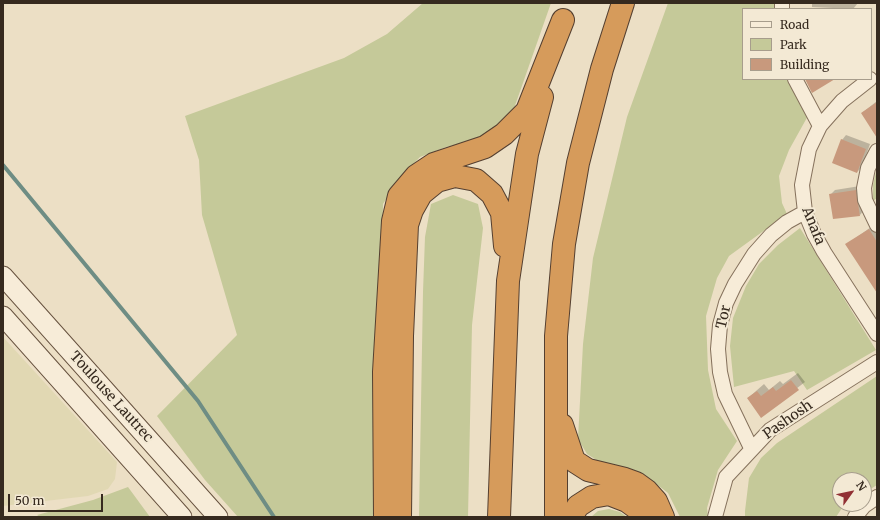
<!DOCTYPE html>
<style>
body{margin:0}
#map{position:relative;width:880px;height:520px;overflow:hidden;background:#ecdfc5;font-family:Merriweather,serif}
canvas{display:block}
.frame{position:absolute;inset:0;border:4px solid #362a1f;pointer-events:none}
.legend{position:absolute;left:742px;top:8px;width:130px;height:72px;box-sizing:border-box;background:#f3e9d4;border:1px solid #a79d8c;margin:0;padding:5px 7px;list-style:none;font-size:12px;color:#362a1f}
.legend li{display:flex;align-items:center;gap:8px;height:20px}
.legend b{width:20px;border:1px solid #a79d8c}
.north{position:absolute;left:832px;top:472px;width:40px;height:40px;box-sizing:border-box;background:#f3e9d4;border:1px solid #a79d8c;border-radius:50%;rotate:57deg;font-size:11px;font-weight:700;line-height:16px;text-align:center;color:#362a1f}
.north::after{content:'';display:block;margin:auto;width:14px;height:18px;background:#913034;clip-path:polygon(50% 0,100% 100%,50% 72%,0 100%)}
.scale{position:absolute;left:8px;top:494px;width:95px;height:18px;box-sizing:border-box;border:2px solid #362a1f;border-top:0;padding-left:5px;font-size:12px;line-height:14px;white-space:nowrap;color:#362a1f;-webkit-text-stroke:3px #f3e9d4;paint-order:stroke}
</style>
<div id="map">
<canvas width="880" height="520"></canvas>
<div class="frame"></div>
<ul class="legend">
<li><b style="height:5px;background:#f7ecd8"></b>Road</li>
<li><b style="height:11px;background:#c5c999"></b>Park</li>
<li><b style="height:11px;background:#c8997d"></b>Building</li>
</ul>
<div class="north">N</div>
<div class="scale">50 m</div>
</div>
<script>
const ctx = document.querySelector('canvas').getContext('2d');
ctx.lineJoin = 'round';
function fill(path, color) { ctx.fillStyle = color; ctx.fill(path, 'evenodd'); }
const toPath = rows => new Path2D(rows.map(r => 'M' + r).join(''));
function stroke(path, color, width, dash) { ctx.strokeStyle = color; ctx.lineWidth = width; ctx.lineCap = dash ? 'butt' : 'round'; ctx.setLineDash(dash || []); ctx.stroke(path); }
function label(font, color, halo, rows, align = 'center') {
  ctx.font = font + ' Merriweather,serif'; ctx.lineWidth = 4; ctx.setLineDash([]); ctx.textBaseline = 'middle'; ctx.strokeStyle = halo; ctx.fillStyle = color; for (const [text, x, y, turn = 0] of rows) {
    ctx.save(); ctx.translate(x, y); ctx.rotate((+turn || 0) * Math.PI / 180); ctx.textAlign = isNaN(turn) ? turn : align; if (halo) ctx.strokeText(text, 0, 0); ctx.fillText(text, 0, 0); ctx.restore();
  }
}
fill(toPath([
 [3,337,117,462,115,479,108,489,88,496,3,506]
]), '#e1d8b3');
fill(toPath([
 [423,3,551,3,511,117,487,134,471,141,446,147,420,157,399,179,383,204,377,517,238,517,205,480,157,416,237,335,202,215,199,160,185,116,344,58,387,34],
 [668,3,775,3,774,9,743,9,743,79,789,79,809,114,789,150,779,176,782,203,787,214,729,256,717,278,706,316,708,370,716,409,737,441,718,470,707,508,708,517,680,517,668,493,642,473,609,468,587,454,578,439,583,344,593,258,627,117],
 [877,168,877,198,873,201,873,185],
 [453,195,478,204,483,228,472,325,468,517,419,517,423,292,425,237,431,204],
 [800,228,876,350,807,390,794,371,734,387,730,346,733,318,746,286,759,264,778,245],
 [877,376,877,485,864,493,864,480,840,480,840,504,848,504,842,508,836,517,745,517,745,511,749,478,761,458,777,443],
 [128,487,150,517,40,517,37,515,93,500],
 [609,509,620,512,627,517,591,517,598,511]
]), '#c5c999');
fill(toPath([
 [812,3,858,3,853,9,812,7],
 [877,101,877,134,862,113],
 [846,135,870,144,862,167,857,172,842,140],
 [860,186,864,210,860,215,830,195,835,190],
 [874,225,877,230,877,291,847,244],
 [798,373,805,382,761,416,748,398,764,384,769,390,780,381,783,384]
]), '#0003');
stroke(toPath([
 [3,165,198,401,274,517]
]), '#6e8d84', 4);
fill(toPath([
 [805,79,835,79,812,93],
 [877,102,877,138,861,113],
 [841,139,866,149,857,173,832,163],
 [856,190,860,216,833,219,829,194],
 [869,229,877,242,877,293,845,244],
 [791,380,799,390,761,418,747,398,757,391,761,396,773,387,776,391]
]), '#c8997d');
const street = toPath([
 [782,3,782,9],
 [795,79,820,126],
 [870,79,842,101,820,126,809,149,802,185,805,212,814,234,824,252,877,334],
 [877,151,868,168,864,188,865,200,877,225],
 [751,448,725,394,720,372,718,349,720,325,726,303,735,284,754,254,771,235,787,222,805,212],
 [715,517,726,477,770,430,877,362],
 [855,517,864,506,877,497]
]);
const secondary = toPath([
 [3,276,218,517],
 [3,316,182,517]
]);
const highway = toPath([
 [562,425,574,461,588,470,625,479,636,483,647,491,656,501,663,517],
 [385,517,384,372,393,221,399,196,416,176,434,164,485,147,504,134,527,111,563,20],
 [400,517,402,336,407,225,412,210,421,194,437,181,455,176,476,180,492,194,502,213,505,246],
 [499,517,508,281,527,154,542,97],
 [556,517,556,336,564,244,578,163,602,69,623,3],
 [571,517,578,506,592,497,609,494,627,501,638,509,643,517]
]);
stroke(street, '#85715c', 16);
stroke(secondary, '#67523f', 21);
stroke(highway, '#543f30', 24);
stroke(street, '#f7ecd8', 14);
stroke(secondary, '#f7ecd8', 19);
stroke(highway, '#d69b5b', 22);
label('14px', '#362a1f', '#f3e9d4', [
 ["Anafa",813,226,68],
 ["Tor",724,317,-77],
 ["Toulouse Lautrec",111,397,48],
 ["Pashosh",788,420,-35]
]);
</script>
